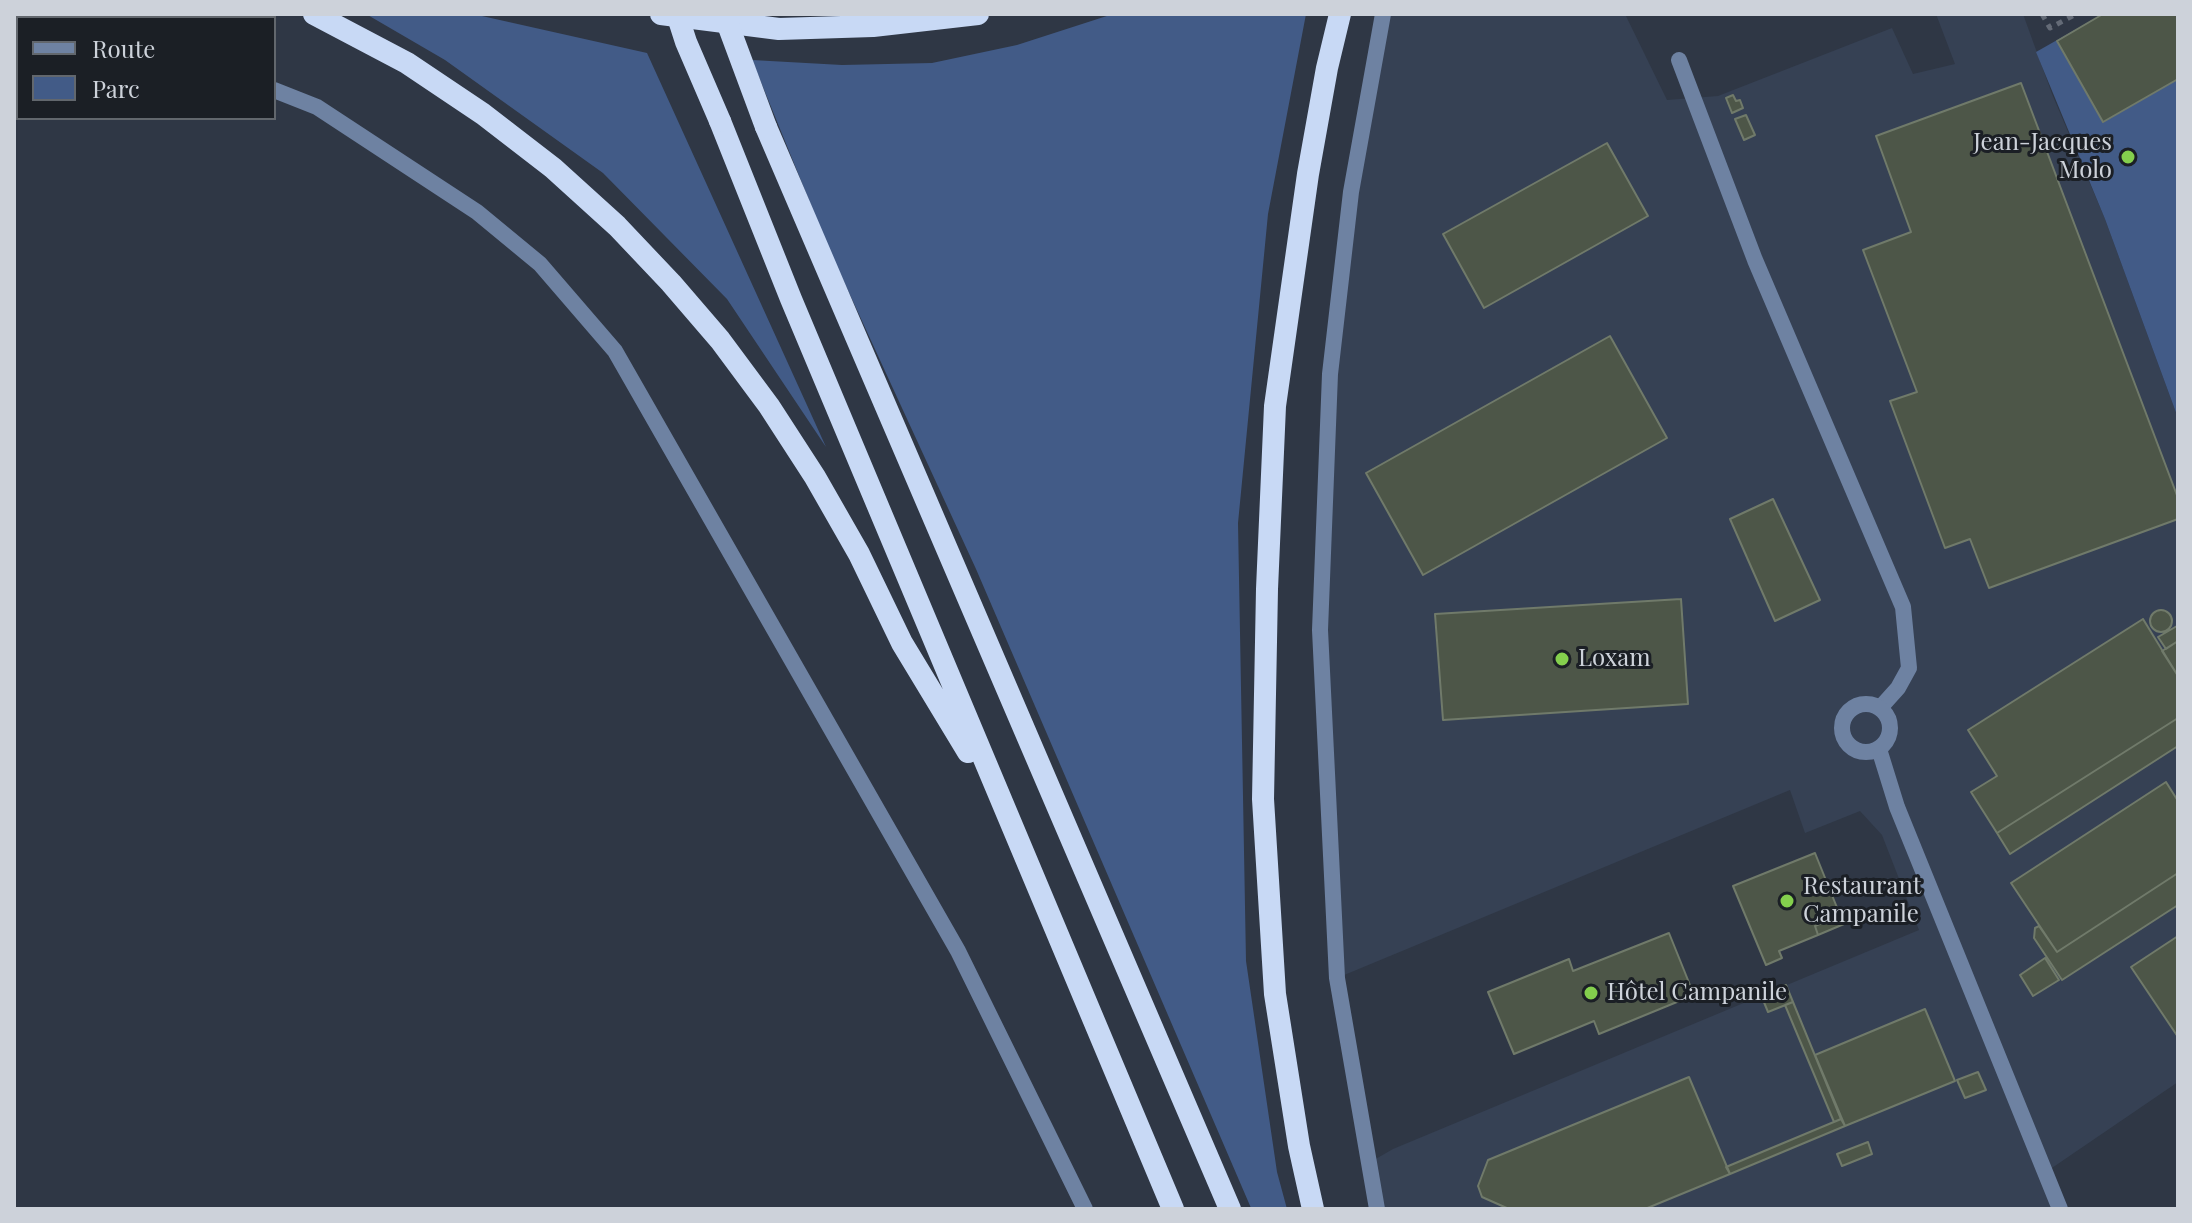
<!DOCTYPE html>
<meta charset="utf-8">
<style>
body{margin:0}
#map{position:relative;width:2192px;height:1223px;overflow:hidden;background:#2f3745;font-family:"Playfair Display",serif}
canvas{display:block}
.frame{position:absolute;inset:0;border:16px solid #cdd2da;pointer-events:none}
.legend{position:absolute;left:16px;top:16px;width:260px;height:104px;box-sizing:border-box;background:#1b1f25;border:2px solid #62676d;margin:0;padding:10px 14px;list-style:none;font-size:24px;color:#cdd2da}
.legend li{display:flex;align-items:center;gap:16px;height:40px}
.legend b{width:40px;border:2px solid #62676d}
</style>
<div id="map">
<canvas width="2192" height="1223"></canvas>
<div class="frame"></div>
<ul class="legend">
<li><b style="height:10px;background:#6e82a2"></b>Route</li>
<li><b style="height:22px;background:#425b87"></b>Parc</li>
</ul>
</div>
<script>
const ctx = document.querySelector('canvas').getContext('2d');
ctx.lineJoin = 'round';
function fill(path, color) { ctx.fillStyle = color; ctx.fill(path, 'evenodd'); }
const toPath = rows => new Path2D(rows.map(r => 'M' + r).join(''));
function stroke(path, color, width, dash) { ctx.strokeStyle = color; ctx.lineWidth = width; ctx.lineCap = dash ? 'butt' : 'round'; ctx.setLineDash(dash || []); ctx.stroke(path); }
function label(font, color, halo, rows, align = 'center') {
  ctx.font = font + ' "Playfair Display",serif'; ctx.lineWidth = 6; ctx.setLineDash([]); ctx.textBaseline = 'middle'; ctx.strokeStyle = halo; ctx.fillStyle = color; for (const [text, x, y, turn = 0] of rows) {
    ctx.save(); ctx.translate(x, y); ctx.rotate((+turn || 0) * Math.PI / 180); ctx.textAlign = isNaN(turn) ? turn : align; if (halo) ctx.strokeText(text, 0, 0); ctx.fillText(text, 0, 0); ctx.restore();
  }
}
fill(toPath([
 [1383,14,1625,14,1667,100,1718,96,1892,28,1913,74,1955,64,1936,14,2023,14,2052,94,2105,219,2178,418,2178,1082,2046,1172,2060,1209,1377,1209,1367,1164,1393,1149,1919,930,1882,835,1860,811,1805,833,1790,790,1337,978,1320,630,1330,374]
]), '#364154');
fill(toPath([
 [366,14,473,14,647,53,826,447,727,299,603,173,445,60],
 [1113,14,1306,14,1268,214,1238,523,1246,961,1277,1172,1287,1209,1251,1208,976,569,828,247,752,60,842,65,932,63,1017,45],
 [2103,14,2178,14,2178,418,2105,219,2036,52]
]), '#425b87');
const building = toPath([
 [2103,14,2178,14,2178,79,2103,122,2057,41,2103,14],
 [2021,83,2178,498,2178,519,1989,588,1970,539,1945,548,1890,401,1917,392,1863,250,1911,232,1876,136,2021,83],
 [1733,95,1736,101,1740,100,1743,108,1732,113,1726,98,1733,95],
 [1746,115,1755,135,1744,140,1735,119,1746,115],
 [1607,143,1648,216,1484,308,1443,234,1607,143],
 [1610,336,1667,438,1423,575,1366,473,1610,336],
 [1773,499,1820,600,1775,621,1730,519,1773,499],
 [1681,599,1688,704,1443,720,1435,614,1681,599],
 '2150 621a11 11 0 1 1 22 0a11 11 0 1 1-22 0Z',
 [2143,619,2178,676,2178,718,1997,833,1971,792,1997,776,1968,730,2143,619],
 [2177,626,2178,641,2166,649,2158,637,2177,626],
 [2178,641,2178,676,2162,651,2178,641],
 [2178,718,2178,746,2010,854,1997,833,2178,718],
 [2166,782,2178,801,2178,873,2057,952,2011,883,2166,782],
 [1815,853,1840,915,1815,926,1818,935,1779,951,1782,958,1766,965,1733,886,1815,853],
 [2178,873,2178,905,2062,980,2034,938,2035,928,2039,926,2057,952,2178,873],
 [1840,915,1844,924,1818,935,1815,926,1840,915],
 [1669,933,1694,995,1599,1034,1594,1021,1514,1054,1488,992,1569,959,1573,971,1669,933],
 [2178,936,2178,1037,2131,967,2178,936],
 [2045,958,2059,980,2033,996,2020,975,2045,958],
 [1786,985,1793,1002,1768,1012,1761,995,1786,985],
 [1793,1002,1841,1119,1834,1122,1785,1005,1793,1002],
 [1925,1009,1955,1081,1845,1126,1815,1055,1925,1009],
 [1978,1072,1986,1090,1965,1098,1957,1080,1978,1072],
 [1689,1077,1730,1174,1645,1209,1509,1209,1482,1197,1478,1186,1488,1160,1689,1077],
 [1841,1119,1845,1126,1730,1174,1726,1167,1841,1119],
 [1868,1142,1872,1154,1842,1166,1837,1154,1868,1142]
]);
fill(building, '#4d5648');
stroke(building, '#707a6a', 2);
stroke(toPath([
 [2042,14,2050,28,2076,14]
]), '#646b77', 5, [6, 6]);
stroke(toPath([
 [75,14,86,18],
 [1679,60,1755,260,1903,607,1909,668,1898,688,1880,708],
 [274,90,317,107,477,212,540,264,615,351,958,951,1085,1209]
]), '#6e82a2', 16);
stroke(toPath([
 '1842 728a24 24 0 1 1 48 0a24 24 0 1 1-48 0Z',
 [1879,749,1897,807,2060,1209],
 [1377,1209,1337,978,1320,630,1330,374,1351,192,1383,14]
]), '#6e82a2', 16);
stroke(toPath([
 [314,14,407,63,483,114,553,168,617,226,671,283,720,340,769,406,815,477,859,554,902,643,968,752],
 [661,14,779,29,873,26,978,14],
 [720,121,791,299,1173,1209],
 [766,127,1230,1209],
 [1313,1209,1299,1146,1275,994,1263,799,1267,589,1275,406,1308,174,1327,68,1340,14]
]), '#c8d9f5', 22);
stroke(toPath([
 [677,14,686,42,720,121],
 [724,14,766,127]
]), '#c8d9f5', 22);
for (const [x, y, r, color] of [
 [2128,157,8,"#84cf4d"],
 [1562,659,8,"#84cf4d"],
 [1787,901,8,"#84cf4d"],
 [1591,993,8,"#84cf4d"]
]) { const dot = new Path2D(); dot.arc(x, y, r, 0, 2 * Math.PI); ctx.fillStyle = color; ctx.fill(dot); stroke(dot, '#1b1f25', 3); }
label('24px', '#cdd2da', '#1b1f25', [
 ["Jean-Jacques",2112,143,"right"],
 ["Molo",2112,171,"right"],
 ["Loxam",1578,659],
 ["Restaurant",1803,887],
 ["Campanile",1803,915],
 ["Hôtel Campanile",1607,993]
], 'left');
</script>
